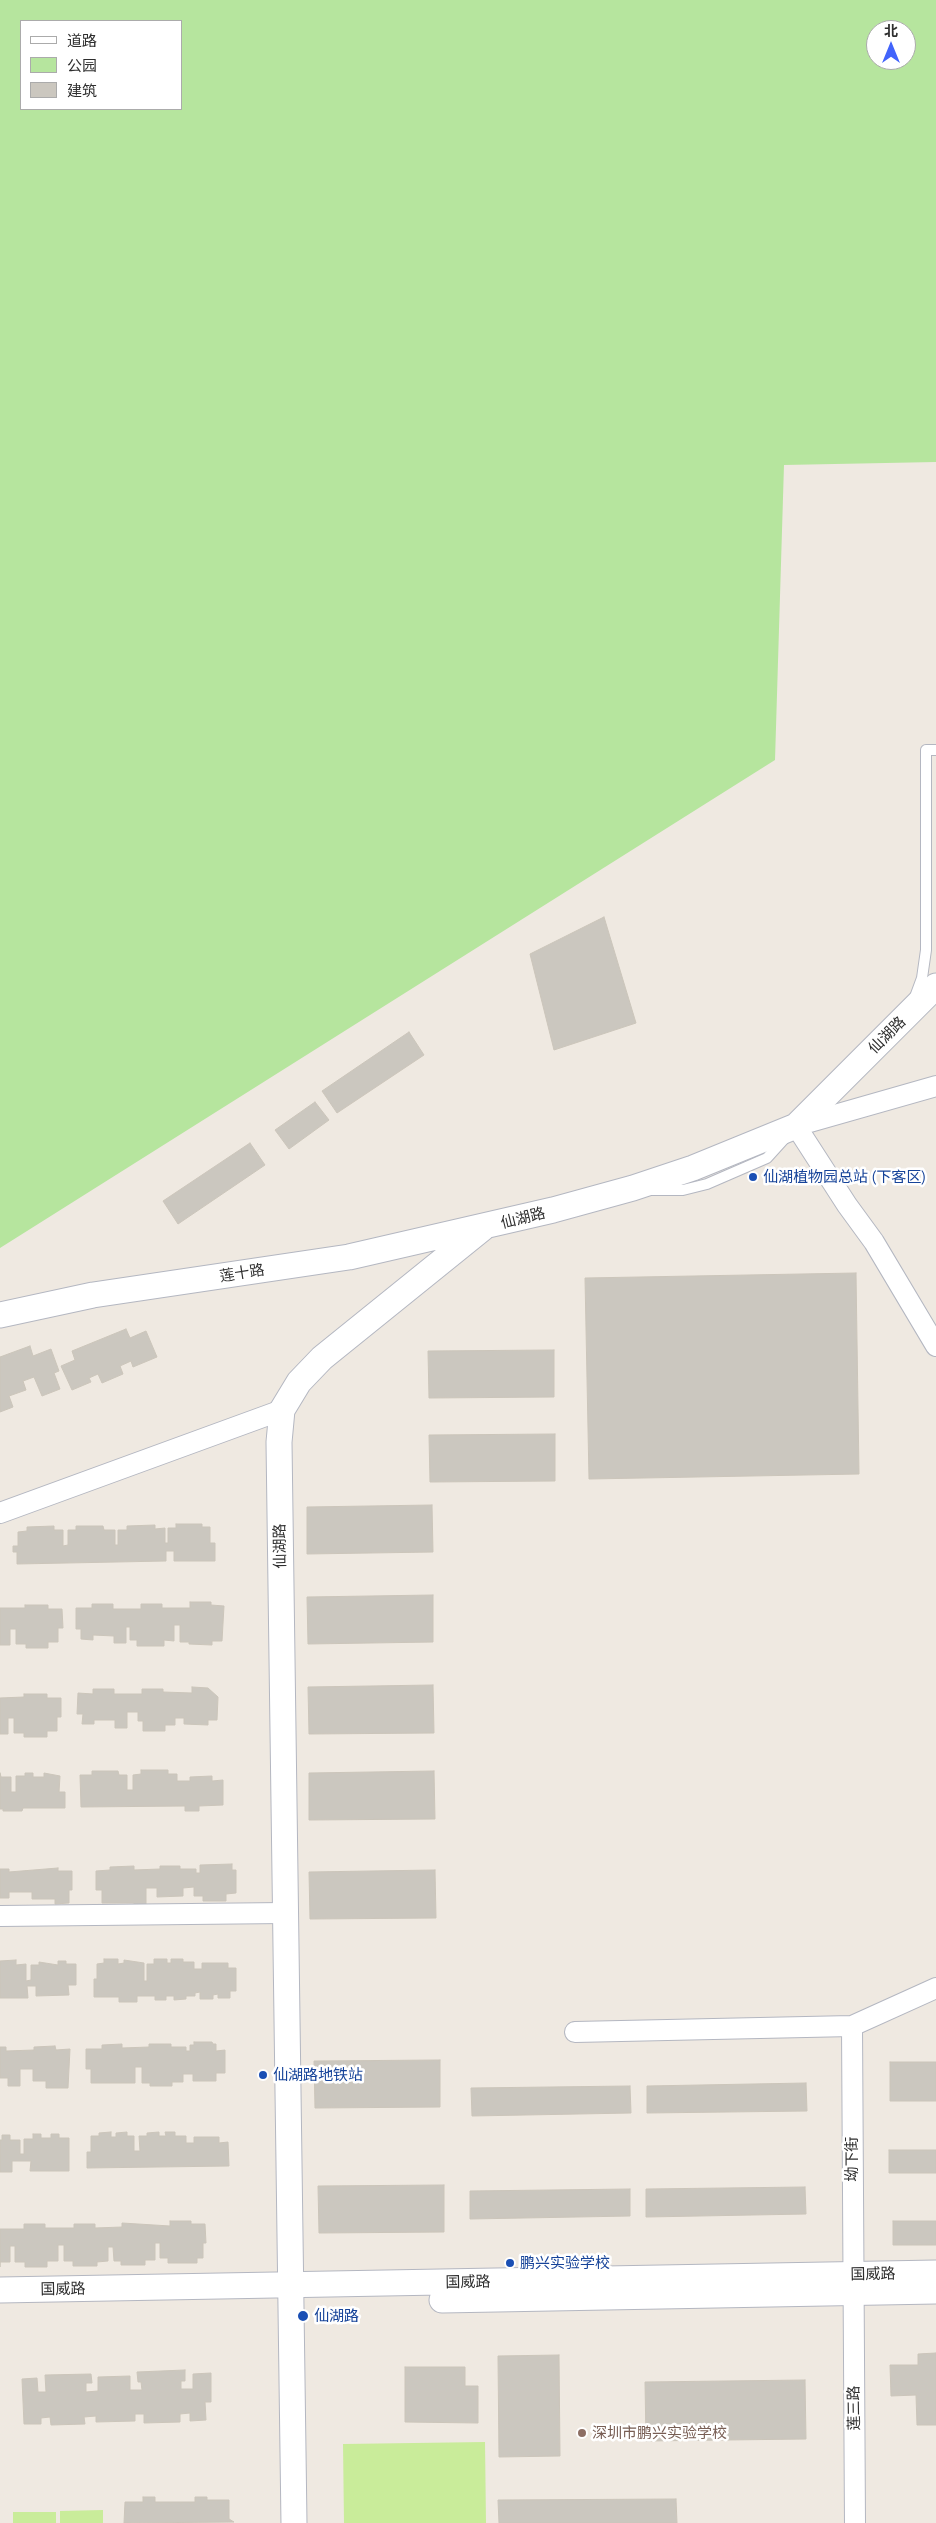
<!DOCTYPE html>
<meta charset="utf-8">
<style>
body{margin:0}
#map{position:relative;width:936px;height:2523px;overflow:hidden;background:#efe9e1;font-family:Ubuntu,"Noto Sans SC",sans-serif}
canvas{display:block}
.legend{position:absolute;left:20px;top:20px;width:162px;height:90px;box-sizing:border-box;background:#fff;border:1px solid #ababab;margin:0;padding:6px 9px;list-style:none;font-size:15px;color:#2e2e2e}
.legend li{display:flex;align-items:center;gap:10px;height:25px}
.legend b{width:25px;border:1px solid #ababab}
.north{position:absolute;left:866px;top:20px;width:50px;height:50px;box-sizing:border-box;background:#fff;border:1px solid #ababab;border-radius:50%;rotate:0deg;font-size:14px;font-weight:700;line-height:20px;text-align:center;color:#2e2e2e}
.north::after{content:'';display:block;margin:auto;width:18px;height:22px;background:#4264fb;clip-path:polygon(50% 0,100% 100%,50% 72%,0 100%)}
</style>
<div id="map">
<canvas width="936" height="2523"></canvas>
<ul class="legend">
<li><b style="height:6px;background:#fff"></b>道路</li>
<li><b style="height:14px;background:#b6e59e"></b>公园</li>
<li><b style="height:14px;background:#cbc7bf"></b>建筑</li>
</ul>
<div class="north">北</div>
</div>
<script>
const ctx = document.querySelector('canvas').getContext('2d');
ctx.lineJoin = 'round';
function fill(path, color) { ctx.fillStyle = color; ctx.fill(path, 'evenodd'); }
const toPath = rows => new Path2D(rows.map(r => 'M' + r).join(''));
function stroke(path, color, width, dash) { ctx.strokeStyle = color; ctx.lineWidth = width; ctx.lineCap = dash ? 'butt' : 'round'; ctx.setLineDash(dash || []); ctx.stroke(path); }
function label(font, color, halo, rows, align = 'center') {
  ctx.font = font + ' Ubuntu,"Noto Sans SC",sans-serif'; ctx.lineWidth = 5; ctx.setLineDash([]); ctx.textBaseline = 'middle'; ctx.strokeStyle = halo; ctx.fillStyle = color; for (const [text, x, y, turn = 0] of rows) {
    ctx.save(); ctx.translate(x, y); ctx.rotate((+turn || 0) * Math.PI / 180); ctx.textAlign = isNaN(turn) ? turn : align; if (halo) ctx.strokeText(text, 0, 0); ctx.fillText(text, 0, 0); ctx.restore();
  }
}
fill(toPath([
 [0,0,936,0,936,462,784,465,775,760,0,1248],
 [21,21,181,21,181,109,21,109],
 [876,30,906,30,906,60,876,60]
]), '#b6e59e');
fill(toPath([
 [485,2442,486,2523,344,2523,343,2444],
 [103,2510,103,2523,60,2523,60,2511],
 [13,2512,56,2512,56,2523,13,2523]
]), '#c9ec9a');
const building = toPath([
 [604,917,636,1023,554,1050,530,954,604,917],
 [409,1032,424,1055,337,1113,322,1091,409,1032],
 [315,1102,329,1120,289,1149,275,1130,315,1102],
 [250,1143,265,1165,178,1224,163,1201,250,1143],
 [856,1273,859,1474,589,1479,585,1278,856,1273],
 [126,1329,130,1338,146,1331,157,1357,133,1367,131,1361,120,1366,123,1374,102,1383,98,1374,89,1378,91,1382,72,1390,61,1366,75,1360,72,1351,126,1329],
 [30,1346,33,1356,51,1349,59,1371,54,1373,60,1389,42,1396,34,1377,23,1381,26,1390,9,1396,13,1407,0,1412,0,1357,30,1346],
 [554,1350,554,1397,429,1398,428,1351,554,1350],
 [555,1434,555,1481,430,1482,429,1435,555,1434],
 [432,1505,433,1552,307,1554,307,1507,432,1505],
 [176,1524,202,1524,202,1527,210,1527,210,1543,215,1543,215,1561,174,1561,174,1551,166,1551,166,1561,17,1564,17,1552,13,1552,13,1546,18,1546,18,1532,27,1531,27,1527,54,1526,54,1530,63,1530,63,1546,68,1545,68,1530,76,1530,76,1526,103,1526,104,1530,115,1530,115,1545,118,1545,118,1530,127,1530,127,1526,155,1525,155,1529,165,1528,165,1543,168,1543,168,1528,176,1528,176,1524],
 [433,1595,433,1642,308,1644,307,1597,433,1595],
 [190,1602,211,1602,211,1605,224,1606,222,1641,212,1641,212,1645,189,1644,189,1642,180,1642,180,1625,174,1625,174,1641,164,1640,164,1646,137,1646,137,1640,130,1640,130,1627,126,1627,126,1643,114,1643,114,1636,93,1635,93,1640,81,1639,81,1629,76,1629,76,1608,92,1608,92,1604,113,1604,113,1609,141,1609,141,1604,162,1604,162,1608,190,1608,190,1602],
 [25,1605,48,1605,48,1609,62,1609,63,1628,58,1628,58,1642,48,1642,48,1648,26,1648,26,1644,16,1644,16,1629,10,1629,10,1645,0,1645,0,1608,25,1608,25,1605],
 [433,1685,434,1733,309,1734,308,1687,433,1685],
 [192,1687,208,1688,218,1697,217,1720,208,1720,208,1725,184,1724,184,1718,175,1718,175,1725,165,1725,165,1731,143,1731,143,1721,138,1721,138,1712,127,1712,127,1728,115,1728,115,1720,94,1720,94,1724,82,1724,83,1714,77,1714,78,1693,93,1694,93,1689,114,1689,114,1694,142,1694,142,1689,163,1689,163,1692,192,1693,192,1687],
 [24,1694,47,1694,47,1698,61,1698,61,1717,57,1717,57,1731,47,1731,47,1737,24,1737,24,1733,14,1733,14,1718,8,1718,8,1734,0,1734,0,1698,24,1697,24,1694],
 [141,1770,168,1770,168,1774,177,1774,177,1781,190,1781,190,1777,212,1776,212,1781,223,1780,223,1805,199,1806,199,1811,185,1811,185,1806,81,1807,80,1775,92,1775,92,1771,118,1771,119,1775,127,1775,127,1790,133,1790,133,1775,141,1774,141,1770],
 [434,1771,435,1819,309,1820,309,1773,434,1771],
 [0,1773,1,1777,11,1777,11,1792,16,1792,16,1776,25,1776,25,1773,33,1773,33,1777,44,1777,44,1773,60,1776,59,1792,65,1792,65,1808,23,1808,22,1811,3,1811,3,1809,0,1809,0,1773],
 [232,1864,232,1870,236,1870,236,1893,226,1894,226,1901,203,1901,203,1896,194,1896,194,1887,183,1888,183,1896,157,1897,157,1888,146,1888,146,1905,134,1906,134,1903,102,1903,102,1890,96,1890,96,1871,110,1870,110,1867,134,1866,134,1870,160,1869,160,1866,180,1866,180,1869,196,1869,196,1873,200,1873,200,1865,232,1864],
 [58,1868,58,1871,72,1871,72,1890,69,1890,69,1903,55,1904,55,1899,32,1899,32,1892,9,1892,9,1898,0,1898,0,1869,9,1869,9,1872,58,1868],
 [435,1870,436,1918,310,1919,309,1872,435,1870],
 [104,1959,118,1959,118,1964,124,1963,124,1960,144,1963,144,1981,147,1981,147,1964,154,1964,154,1959,167,1959,167,1963,171,1963,171,1959,183,1959,183,1962,194,1962,194,1969,202,1969,202,1963,228,1963,228,1968,236,1968,236,1991,230,1991,230,1998,218,1998,218,1994,213,1995,213,1999,200,1999,200,1992,195,1993,195,1996,186,1996,186,1999,174,2000,174,1996,166,1996,166,2000,155,2000,155,1996,137,1996,137,2002,119,2002,119,1997,94,1997,94,1979,97,1979,97,1964,104,1963,104,1959],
 [16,1960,16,1965,26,1964,26,1981,31,1980,31,1965,39,1965,39,1962,58,1965,58,1961,66,1961,66,1964,76,1964,76,1985,68,1985,69,1995,36,1996,36,1986,27,1986,28,1998,0,1998,0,1961,16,1960],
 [194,2042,212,2042,213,2044,216,2044,216,2051,225,2050,225,2073,216,2073,216,2081,193,2081,193,2074,183,2074,183,2082,172,2082,172,2086,150,2086,150,2083,142,2083,142,2067,135,2067,135,2083,91,2083,91,2069,86,2069,86,2049,102,2049,102,2045,122,2044,122,2048,149,2047,149,2044,171,2044,171,2047,186,2047,186,2051,190,2051,190,2045,194,2045,194,2042],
 [55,2046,56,2050,70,2049,68,2088,46,2088,46,2081,33,2081,33,2069,20,2069,20,2086,8,2086,8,2078,0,2078,0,2047,6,2047,6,2051,34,2050,34,2047,55,2046],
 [440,2060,440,2107,315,2108,314,2061,440,2060],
 [890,2062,936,2062,936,2101,890,2101,890,2062],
 [806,2083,807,2111,647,2113,647,2086,806,2083],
 [630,2086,631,2113,472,2116,471,2088,630,2086],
 [111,2132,111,2137,116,2137,116,2133,127,2132,127,2136,134,2136,134,2151,140,2151,139,2136,147,2136,147,2133,159,2132,159,2136,166,2136,165,2132,175,2132,175,2136,186,2136,186,2143,194,2143,194,2137,219,2137,219,2143,228,2142,229,2166,87,2168,87,2152,91,2152,91,2136,99,2136,99,2133,111,2132],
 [33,2134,41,2134,41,2138,51,2138,51,2134,59,2134,59,2138,69,2138,69,2171,30,2171,31,2161,12,2161,12,2172,0,2172,0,2140,2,2140,2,2135,10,2135,10,2140,20,2140,20,2154,24,2154,24,2139,33,2139,33,2134],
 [889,2150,936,2150,936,2173,889,2173,889,2150],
 [444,2185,444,2232,319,2233,318,2186,444,2185],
 [805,2187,806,2214,646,2217,646,2189,805,2187],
 [630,2189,630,2216,470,2219,470,2191,630,2189],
 [170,2221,191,2221,191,2224,205,2224,206,2243,203,2243,203,2258,197,2258,197,2263,168,2263,168,2258,160,2258,160,2243,155,2243,155,2260,145,2260,145,2265,121,2265,121,2261,114,2261,113,2247,108,2247,108,2261,97,2262,97,2266,73,2266,73,2261,64,2261,64,2245,58,2245,58,2261,47,2261,47,2267,25,2267,25,2262,15,2262,15,2246,10,2246,10,2262,0,2262,0,2267,0,2229,24,2229,24,2224,45,2224,45,2228,74,2228,74,2224,95,2224,95,2228,122,2227,122,2223,170,2226,170,2221],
 [893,2221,936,2221,936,2245,893,2245,893,2221],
 [936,2353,936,2425,917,2425,916,2395,891,2396,890,2365,918,2365,918,2354,936,2353],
 [559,2355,560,2456,499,2457,498,2356,559,2355],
 [405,2367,465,2367,465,2386,478,2386,478,2423,405,2422,405,2367],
 [185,2370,185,2381,181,2381,181,2389,193,2389,193,2374,211,2373,211,2402,205,2402,206,2420,190,2421,190,2413,180,2414,180,2422,144,2423,144,2414,135,2414,135,2421,96,2422,96,2416,84,2417,85,2424,51,2425,50,2417,41,2418,41,2424,24,2424,22,2379,37,2378,38,2392,46,2392,45,2375,91,2374,92,2383,86,2383,86,2392,98,2391,98,2377,130,2376,130,2390,142,2390,141,2382,138,2382,137,2372,185,2370],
 [805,2380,806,2439,646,2441,645,2382,805,2380],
 [143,2497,155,2497,155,2502,195,2502,195,2497,207,2497,207,2500,229,2500,229,2519,234,2522,124,2523,125,2502,143,2502,143,2497],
 [676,2499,677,2523,499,2523,498,2500,676,2499]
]);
fill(building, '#cbc7bf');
stroke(building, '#cbc5ba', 1);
const service = toPath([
 [915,997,922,978,926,950,926,750,936,750],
 [649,1190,683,1190,707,1184,767,1158,786,1137]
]);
const minor = toPath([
 [936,1086,796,1126,847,1205,874,1242,936,1346],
 [0,1513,282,1410],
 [0,1916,285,1913],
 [852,2026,855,2523],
 [575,2032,852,2026,936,1988]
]);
const tertiary = toPath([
 [0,1315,93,1295,349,1257,553,1210,633,1188,693,1168,796,1126,936,986],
 [0,2290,936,2273],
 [442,2300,936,2291],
 [294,2523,279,1442,282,1410,299,1382,322,1358,483,1228]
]);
stroke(service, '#b4b7c1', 12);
stroke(minor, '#b4b7c1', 22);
stroke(tertiary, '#b4b7c1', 27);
stroke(service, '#fff', 10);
stroke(minor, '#fff', 20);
stroke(tertiary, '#fff', 25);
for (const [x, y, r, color] of [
 [753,1177,5,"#1a4fb4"],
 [263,2075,5,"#1a4fb4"],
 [510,2263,5,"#1a4fb4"],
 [303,2316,6,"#1a4fb4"],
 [582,2433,5,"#8d6e63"]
]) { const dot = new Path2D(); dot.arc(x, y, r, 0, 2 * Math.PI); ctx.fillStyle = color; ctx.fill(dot); stroke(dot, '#fff', 2); }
label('15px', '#2e2e2e', '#fff', [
 ["仙湖路",887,1035,-45],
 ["仙湖路",523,1218,-14],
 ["莲十路",242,1273,-9],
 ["仙湖路",280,1546,-91],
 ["坳下街",852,2159,-90],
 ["国威路",873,2274,-1],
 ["国威路",468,2282,-1],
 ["国威路",63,2289,-1],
 ["莲三路",854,2408,-91]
]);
label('15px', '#164399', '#fff', [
 ["仙湖植物园总站 (下客区)",763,1177],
 ["仙湖路地铁站",273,2075],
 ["鹏兴实验学校",520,2263],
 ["仙湖路",314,2316]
], 'left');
label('15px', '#785e54', '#fff', [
 ["深圳市鹏兴实验学校",592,2433]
], 'left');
</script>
